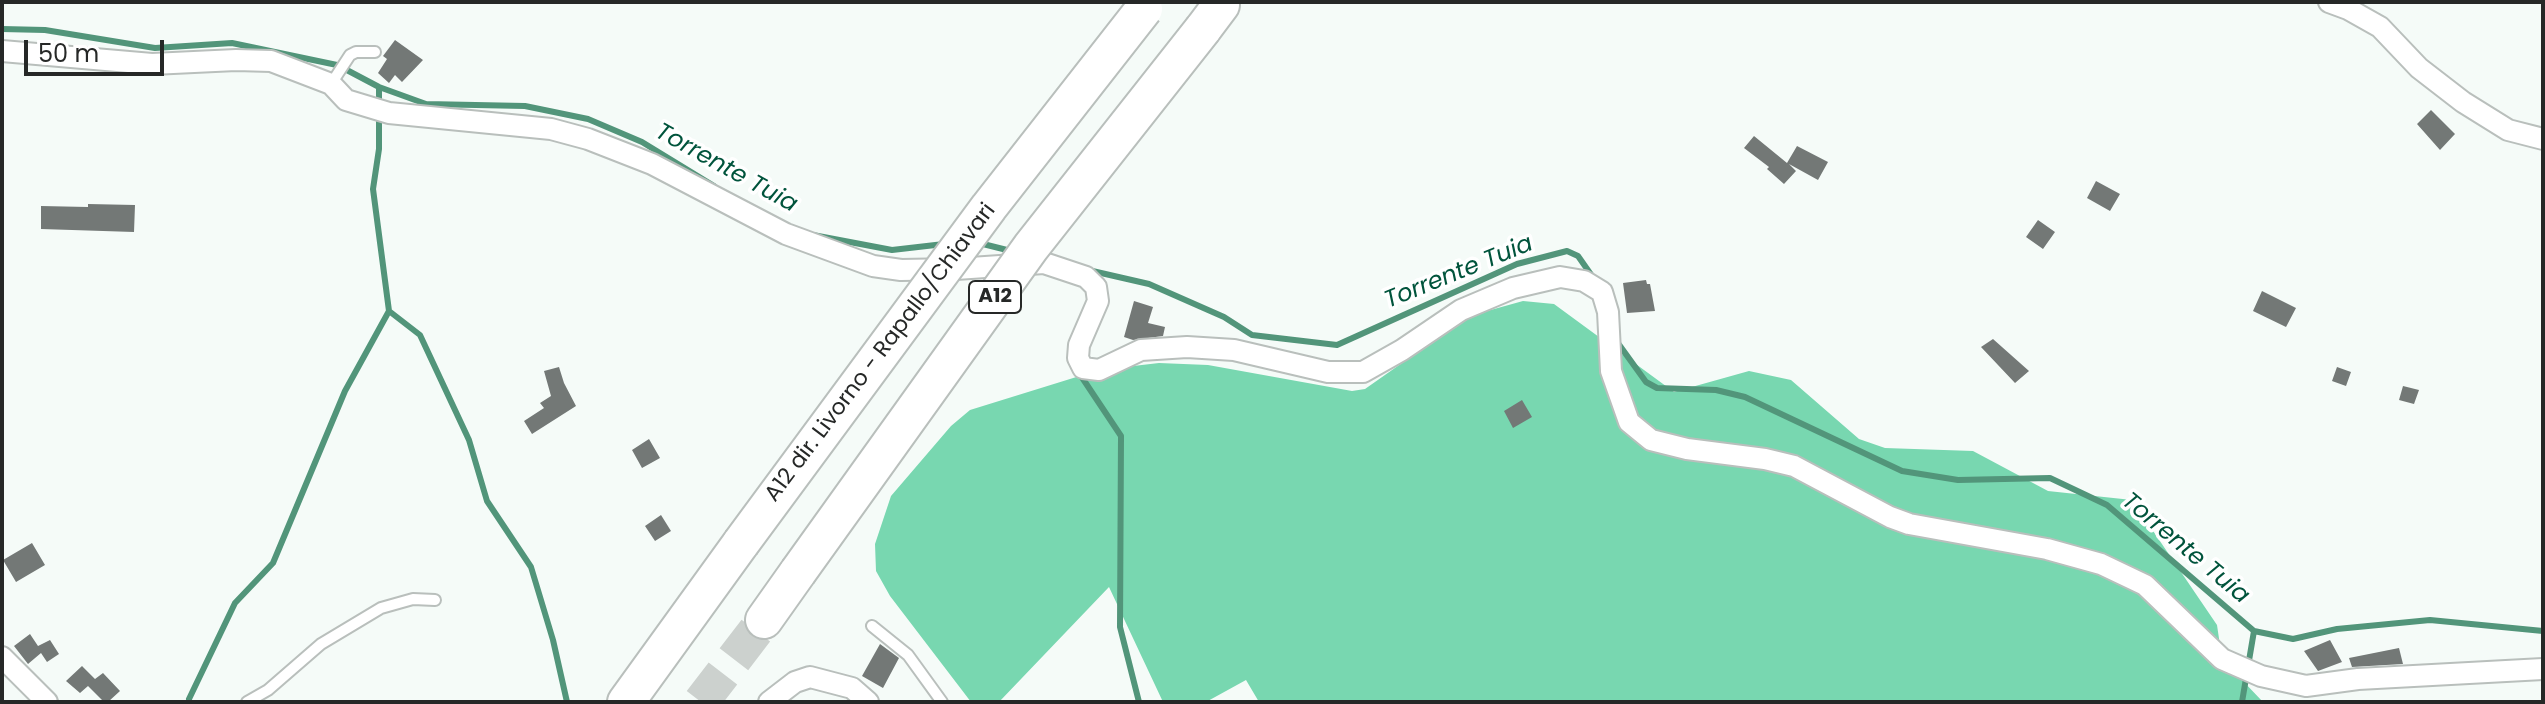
<!DOCTYPE html>
<style>
body{margin:0}
#map{position:relative;width:2545px;height:704px;overflow:hidden;background:#f5fbf8;font-family:Poppins,sans-serif}
canvas{display:block}
.frame{position:absolute;inset:0;border:4px solid #262827;pointer-events:none}
.scale{position:absolute;left:24px;top:40px;width:140px;height:36px;box-sizing:border-box;border:4px solid #262827;border-top:0;padding-left:10px;font-size:24px;line-height:28px;white-space:nowrap;color:#262827;-webkit-text-stroke:6px #fff;paint-order:stroke}
</style>
<div id="map">
<canvas width="2545" height="704"></canvas>
<div class="frame"></div>
<div class="scale">50 m</div>
</div>
<script>
const ctx = document.querySelector('canvas').getContext('2d');
ctx.lineJoin = 'round';
function fill(path, color) { ctx.fillStyle = color; ctx.fill(path, 'evenodd'); }
const toPath = rows => new Path2D(rows.map(r => 'M' + r).join(''));
function stroke(path, color, width, dash) { ctx.strokeStyle = color; ctx.lineWidth = width; ctx.lineCap = dash ? 'butt' : 'round'; ctx.setLineDash(dash || []); ctx.stroke(path); }
function label(font, color, halo, rows, align = 'center') {
  ctx.font = font + ' Poppins,sans-serif'; ctx.lineWidth = 7; ctx.setLineDash([]); ctx.textBaseline = 'middle'; ctx.strokeStyle = halo; ctx.fillStyle = color; for (const [text, x, y, turn = 0] of rows) {
    ctx.save(); ctx.translate(x, y); ctx.rotate((+turn || 0) * Math.PI / 180); ctx.textAlign = isNaN(turn) ? turn : align; if (halo) ctx.strokeText(text, 0, 0); ctx.fillText(text, 0, 0); ctx.restore();
  }
}
fill(toPath([
 [1523,301,1554,304,1674,392,1749,371,1791,380,1859,439,1885,448,1973,451,2048,491,2132,500,2217,625,2222,659,2263,702,1259,702,1246,680,1206,702,1163,702,1109,587,999,702,971,702,890,596,876,571,875,544,891,496,951,426,970,410,1099,370,1159,363,1208,365,1352,391,1365,389,1469,316]
]), '#78d7b0');
stroke(toPath([
 [2,29,45,30,155,48,232,43,337,65],
 [343,68,379,87,426,104,525,106,588,119,642,142,714,186],
 [813,235,892,250,944,244],
 [979,243,1011,251],
 [1088,270,1149,284,1224,317,1252,335,1337,345,1517,264,1567,251,1578,256,1592,276],
 [389,311,420,335,469,440,487,501,531,567,553,640,567,702],
 [1615,339,1646,382,1657,388,1716,390,1745,397,1902,471,1958,480,2050,478,2107,505,2254,631,2293,639,2337,629,2430,620,2543,631],
 [1079,373,1121,436,1120,627,1139,702],
 [189,699,235,603,273,563,345,391,389,311,373,189,379,149,379,87],
 [2242,702,2254,631]
]), '#52957a', 6);
fill(toPath([
 [395,40,423,60,402,82,395,75,389,83,378,73,387,59,383,56],
 [2431,110,2455,134,2440,150,2417,124],
 [1754,136,1787,163,1797,146,1828,162,1818,180,1789,164,1796,171,1784,184,1767,169,1769,167,1744,148],
 [2096,181,2120,194,2110,211,2087,198],
 [88,204,135,205,134,232,41,229,41,206,88,207],
 [2038,220,2055,232,2043,249,2026,237],
 [1646,280,1647,284,1650,284,1655,311,1627,313,1623,283],
 [2262,291,2296,308,2286,327,2253,311],
 [1134,301,1153,307,1148,323,1165,327,1163,336,1133,340,1124,337],
 [1993,339,2029,371,2015,383,1981,347],
 [559,367,564,383,576,406,532,434,524,421,544,408,540,403,551,396,544,371],
 [2337,367,2351,372,2346,386,2332,381],
 [2403,386,2419,390,2414,404,2399,400],
 [1522,400,1532,417,1513,428,1504,411],
 [649,439,660,458,642,468,632,450],
 [661,515,671,531,655,541,645,526],
 [32,543,45,565,16,582,3,560],
 [30,634,38,646,50,640,59,654,47,662,41,653,28,664,14,646],
 [2330,640,2342,662,2318,671,2304,651],
 [880,644,899,658,883,688,862,676],
 [2399,648,2403,664,2352,667,2349,658],
 [82,666,95,679,103,673,120,691,108,702,104,702,88,686,80,693,66,681]
]), '#737876');
stroke(toPath([
 [701,702,764,620]
]), '#ccd1ce', 36, [36, 18]);
const service = toPath([
 [331,84,350,55,356,52,375,52],
 [872,626,908,655,942,702],
 [247,702,268,690,321,644,381,608,413,599,435,600]
]);
const minor = toPath([
 [2329,2,2348,9,2380,27,2419,68,2463,102,2508,130,2543,139],
 [2,51,152,64,236,60,271,61,331,84,346,100,389,113,551,129,588,139,652,164,786,234,873,266,901,270,956,269,1044,263,1086,277,1096,287,1098,301,1079,345,1078,358,1083,368,1099,370,1141,350,1187,347,1234,350,1328,372,1363,372,1402,350,1461,310,1513,288,1560,277,1584,281,1602,292,1608,312,1611,371,1629,422,1651,440,1687,449,1765,459,1794,466,1890,517,1909,524,2047,549,2101,564,2145,585,2222,659,2261,676,2306,686,2358,679,2543,669],
 [2,657,47,702],
 [769,702,795,682,810,677,852,688,868,702]
]);
const motorway = toPath([
 [1203,29,1221,5],
 [764,620,798,572],
 [626,702,741,543]
]);
stroke(service, '#b9bfbc', 14);
stroke(minor, '#b9bfbc', 24);
stroke(motorway, '#b9bfbc', 40);
stroke(service, '#fff', 10);
stroke(minor, '#fff', 20);
stroke(motorway, '#fff', 36);
const motorwayBridge = toPath([
 [741,543,989,207,1144,9],
 [798,572,1031,247,1203,29]
]);
stroke(motorwayBridge, '#b9bfbc', 40, []);
stroke(motorwayBridge, '#fff', 36);
for (const [x, y, w] of [
 [995,297,52]
]) { const box = new Path2D(); box.roundRect(x - w / 2, y - 16, w, 32, 6); ctx.fillStyle = '#fff'; ctx.fill(box); stroke(box, '#262827', 2); }
label('bold 20px', '#262827', null, [
 ["A12",995,297]
]);
label('22px', '#262827', '#fff', [
 ["A12 dir. Livorno - Rapallo/Chiavari",881,353,-53]
]);
label('italic 24px', '#01543c', '#fff', [
 ["Torrente Tuia",726,169,29],
 ["Torrente Tuia",1459,273,-22],
 ["Torrente Tuia",2185,549,40]
]);
</script>
